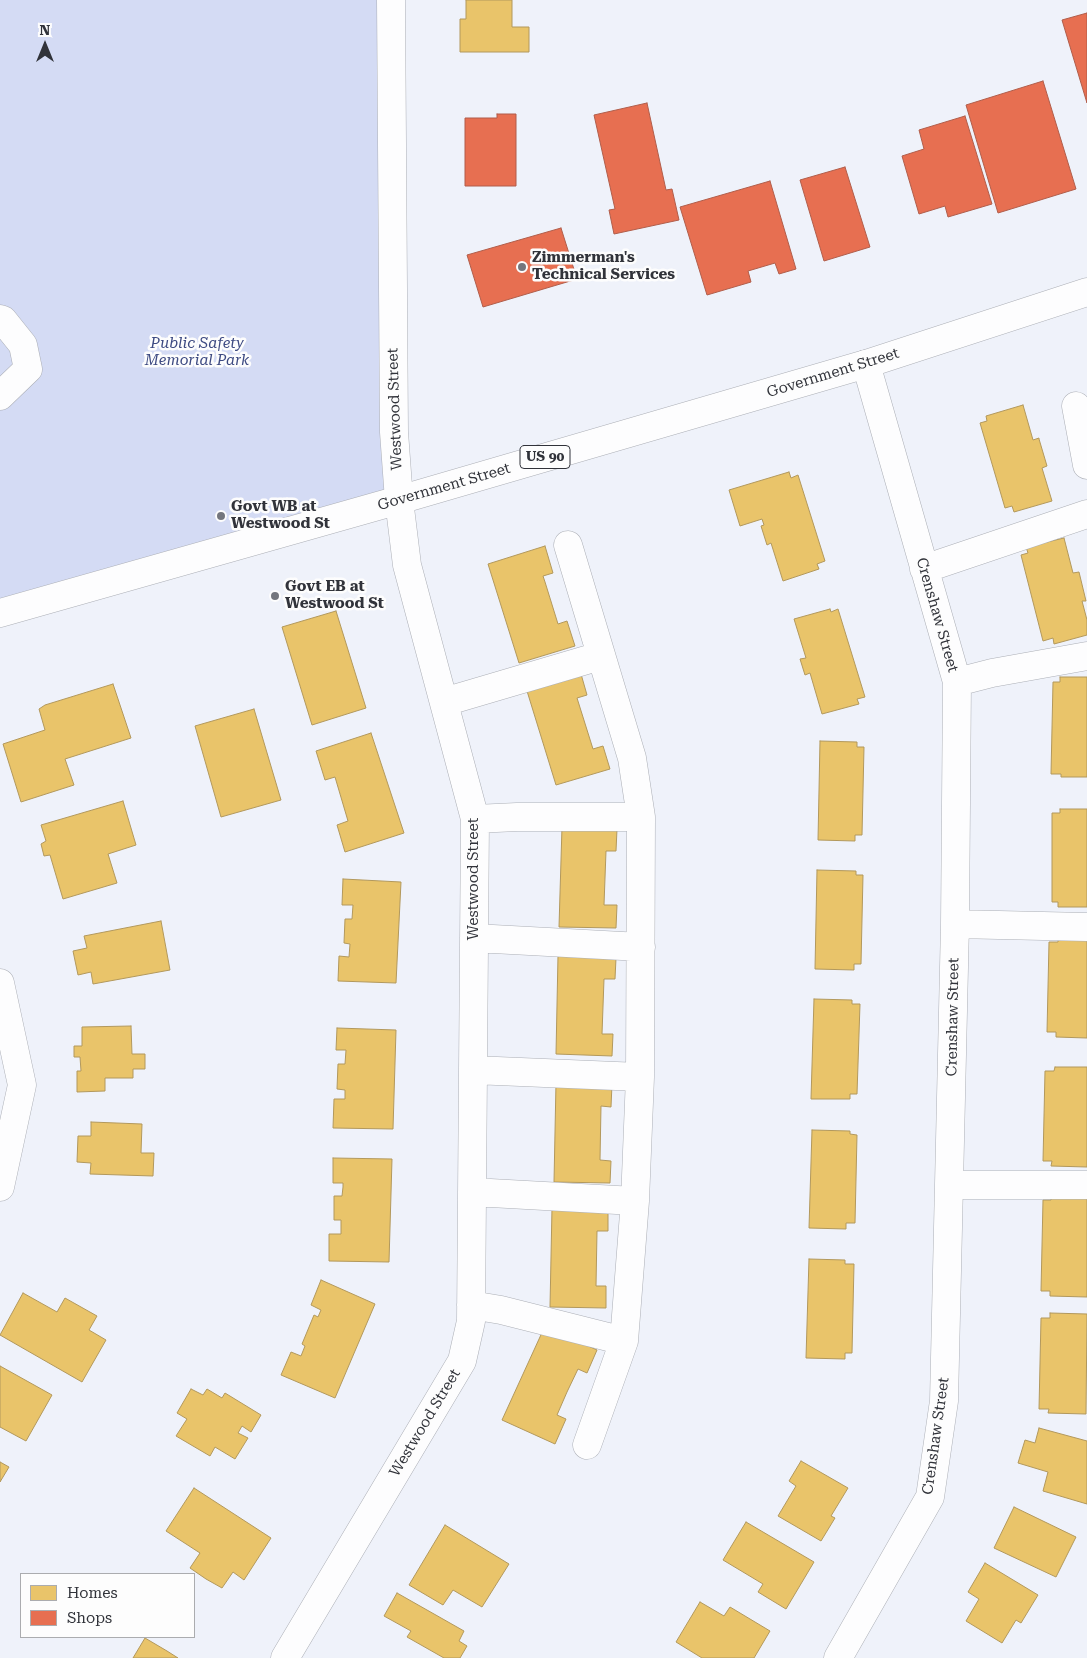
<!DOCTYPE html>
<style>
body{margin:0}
#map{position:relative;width:1087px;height:1658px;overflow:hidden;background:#eff2fa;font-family:"Roboto Serif",serif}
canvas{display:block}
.legend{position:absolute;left:20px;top:1573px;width:175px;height:65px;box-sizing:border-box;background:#fdfdfd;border:1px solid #abacaf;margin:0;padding:6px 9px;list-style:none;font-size:15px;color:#31333a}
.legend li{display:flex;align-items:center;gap:10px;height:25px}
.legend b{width:25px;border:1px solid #abacaf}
.north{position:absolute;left:20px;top:20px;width:50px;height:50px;-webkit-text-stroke:4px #fdfdfd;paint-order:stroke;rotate:0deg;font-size:14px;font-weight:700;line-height:20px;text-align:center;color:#31333a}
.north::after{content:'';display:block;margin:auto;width:18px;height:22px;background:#31333a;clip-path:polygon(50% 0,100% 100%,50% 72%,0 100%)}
</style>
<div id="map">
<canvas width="1087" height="1658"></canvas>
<ul class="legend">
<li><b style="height:14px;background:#e9c46a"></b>Homes</li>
<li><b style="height:14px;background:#e76f51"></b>Shops</li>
</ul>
<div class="north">N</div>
</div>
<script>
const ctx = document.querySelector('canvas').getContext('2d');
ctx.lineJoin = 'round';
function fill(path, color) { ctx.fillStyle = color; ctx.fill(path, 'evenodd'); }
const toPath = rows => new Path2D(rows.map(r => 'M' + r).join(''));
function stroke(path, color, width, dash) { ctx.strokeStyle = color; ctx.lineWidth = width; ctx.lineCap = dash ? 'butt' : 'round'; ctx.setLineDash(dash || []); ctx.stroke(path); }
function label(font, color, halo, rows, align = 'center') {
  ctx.font = font + ' "Roboto Serif",serif'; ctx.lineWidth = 5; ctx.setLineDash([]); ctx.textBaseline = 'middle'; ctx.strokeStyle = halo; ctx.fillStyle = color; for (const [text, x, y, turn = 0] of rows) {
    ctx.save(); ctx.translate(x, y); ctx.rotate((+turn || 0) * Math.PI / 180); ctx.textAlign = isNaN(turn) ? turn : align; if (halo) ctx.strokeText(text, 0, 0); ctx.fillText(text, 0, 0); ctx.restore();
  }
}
fill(toPath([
 [0,0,391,0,399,500,0,613]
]), '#d4dbf4');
const homes = toPath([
 [466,0,512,0,512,27,529,27,529,52,460,52,460,19,466,19,466,0],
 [1023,405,1033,440,1039,438,1039,439,1047,466,1042,468,1052,501,1014,512,1012,506,1005,508,980,423,987,421,986,416,1023,405],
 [789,472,791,478,798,475,825,561,817,564,819,569,783,581,771,543,767,545,761,526,764,525,762,519,740,526,729,490,789,472],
 [1064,538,1073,573,1079,572,1086,601,1082,601,1087,620,1087,635,1054,644,1053,638,1043,641,1021,555,1028,553,1026,547,1064,538],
 [545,546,553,573,543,576,545,582,558,624,567,621,575,646,519,663,488,564,545,546],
 [830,609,831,612,838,609,865,697,857,699,859,704,822,714,810,673,805,675,800,659,806,658,794,619,830,609],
 [336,611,366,708,312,725,282,627,336,611],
 [581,674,587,695,577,698,593,749,603,746,610,769,556,785,527,691,581,674],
 [1060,677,1087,677,1087,777,1061,777,1061,774,1051,774,1053,682,1060,682,1060,677],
 [113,684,131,738,65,759,74,785,21,802,3,744,45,730,39,709,45,705,113,684],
 [254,709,281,800,221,817,195,726,254,709],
 [371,733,404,833,345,852,337,825,348,821,335,777,325,780,316,751,371,733],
 [820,741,857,742,857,747,864,747,862,835,855,835,855,841,818,840,820,741],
 [123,801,136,845,108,854,117,883,63,899,50,855,44,856,41,844,46,841,41,825,123,801],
 [1060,809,1087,809,1087,907,1058,907,1058,902,1052,902,1052,813,1060,813,1060,809],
 [562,827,617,829,616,851,606,851,604,905,617,905,616,928,559,927,562,827],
 [817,870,856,871,856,875,863,875,861,964,854,964,854,970,815,969,817,870],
 [343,879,401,882,396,983,338,981,339,956,349,957,350,944,344,943,345,919,352,919,353,905,342,905,343,879],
 [161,921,170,970,93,984,91,972,78,975,73,951,87,948,84,936,161,921],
 [1058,938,1087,939,1087,1038,1056,1037,1056,1032,1047,1032,1049,942,1058,942,1058,938],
 [558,956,616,958,615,979,604,979,602,1034,613,1034,612,1056,556,1054,558,956],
 [814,999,852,1000,852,1004,860,1004,857,1094,850,1094,850,1099,811,1099,814,999],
 [131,1026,132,1054,145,1054,145,1069,133,1069,133,1078,105,1078,105,1091,77,1092,77,1071,81,1071,80,1057,74,1057,74,1046,82,1046,82,1027,131,1026],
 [337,1028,396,1030,393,1129,333,1128,334,1099,345,1099,345,1090,337,1089,338,1064,345,1064,346,1050,336,1050,337,1028],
 [1055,1067,1087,1067,1087,1167,1051,1166,1052,1161,1043,1161,1045,1071,1054,1071,1055,1067],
 [556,1083,612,1084,611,1107,601,1106,600,1160,611,1161,610,1183,554,1182,556,1083],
 [91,1122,142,1124,141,1153,154,1153,153,1176,90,1174,91,1163,77,1162,78,1136,91,1136,91,1122],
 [812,1130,850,1131,850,1134,857,1135,855,1223,846,1223,846,1229,809,1228,812,1130],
 [333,1158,392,1159,389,1262,329,1261,329,1234,341,1234,341,1220,334,1220,334,1196,342,1196,343,1187,343,1183,333,1183,333,1158],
 [1051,1196,1087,1197,1087,1297,1050,1296,1050,1291,1041,1291,1043,1200,1051,1200,1051,1196],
 [552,1208,608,1210,608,1231,597,1231,596,1286,606,1286,606,1308,550,1307,552,1208],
 [809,1259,845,1260,845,1264,854,1264,852,1353,845,1353,845,1359,806,1358,809,1259],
 [321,1280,375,1304,335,1398,281,1375,291,1352,301,1356,305,1346,302,1344,314,1315,318,1317,321,1310,311,1305,321,1280],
 [23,1293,57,1312,65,1298,97,1316,89,1330,106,1340,82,1382,0,1335,23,1293],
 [1050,1313,1087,1314,1086,1414,1048,1413,1049,1409,1039,1409,1041,1318,1050,1318,1050,1313],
 [545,1326,597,1350,587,1373,578,1369,567,1392,557,1415,566,1419,555,1444,502,1420,545,1326],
 [0,1366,52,1395,26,1441,0,1427,0,1366],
 [191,1389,203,1395,207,1389,222,1398,225,1393,261,1415,251,1432,242,1426,238,1433,248,1438,235,1459,215,1447,210,1456,176,1436,187,1419,177,1413,191,1389],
 [1039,1428,1087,1441,1087,1504,1043,1491,1048,1472,1018,1463,1025,1440,1035,1443,1039,1428],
 [801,1461,848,1488,831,1516,835,1518,821,1541,778,1516,796,1486,789,1481,801,1461],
 [0,1462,9,1467,0,1482,0,1462],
 [194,1488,271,1538,244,1580,233,1572,222,1588,206,1579,190,1568,200,1553,166,1531,194,1488],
 [1014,1507,1076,1537,1056,1577,994,1548,1014,1507],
 [746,1522,814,1562,786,1609,758,1592,763,1584,723,1560,746,1522],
 [445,1525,509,1564,482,1607,453,1590,443,1605,409,1585,445,1525],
 [985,1563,1038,1595,1021,1623,1016,1620,1002,1643,966,1621,979,1599,968,1592,985,1563],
 [397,1593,464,1631,459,1641,467,1646,460,1658,444,1658,407,1637,411,1631,384,1616,397,1593],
 [700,1602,724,1616,730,1607,770,1631,754,1658,702,1658,676,1642,700,1602],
 [145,1638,167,1651,178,1658,133,1658,145,1638]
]);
fill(homes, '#e9c46a');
stroke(homes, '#b2985c', 1);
const shops = toPath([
 [1087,13,1087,103,1062,20,1087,13],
 [1043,81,1076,189,998,213,966,105,1043,81],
 [647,103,666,190,672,189,679,220,614,234,609,210,615,209,594,115,647,103],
 [497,114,516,114,516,186,465,186,465,118,497,118,497,114],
 [965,116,992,204,948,217,945,206,919,214,902,156,924,149,919,130,965,116],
 [845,167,870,247,824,261,800,180,845,167],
 [770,181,796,269,779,274,775,263,748,271,751,282,707,295,680,207,770,181],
 [561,228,577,279,483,307,467,255,561,228]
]);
fill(shops, '#e76f51');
stroke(shops, '#b05d4a', 1);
const minor = toPath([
 [0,319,3,320,23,345,28,369,0,396],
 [1076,406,1087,465],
 [568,545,632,758,641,817,640,1077,635,1201,624,1341,587,1445],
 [924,569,1087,514],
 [957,682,992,673,1087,656],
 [444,702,600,656],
 [475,819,517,817,641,817],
 [955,924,1087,927],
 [474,938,641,947],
 [0,983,22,1085,0,1187],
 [473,1070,640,1077],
 [949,1185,1087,1185],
 [472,1192,635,1201],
 [471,1305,501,1310,624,1341],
 [285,1658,462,1361,471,1321,475,819,407,565,399,500,394,432,391,0],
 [838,1658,930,1497,944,1401,955,924,957,682,866,364]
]);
const major = toPath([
 [0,613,399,500,866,364,1087,292]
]);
stroke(minor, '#acafb6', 29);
stroke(major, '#acafb6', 29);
stroke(minor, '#fdfdfe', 28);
stroke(major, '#fdfdfe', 28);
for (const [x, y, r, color] of [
 [522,267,5,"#74767d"],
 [221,516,5,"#74767d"],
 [275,596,5,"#74767d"]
]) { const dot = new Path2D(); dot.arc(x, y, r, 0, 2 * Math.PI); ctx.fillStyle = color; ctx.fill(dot); stroke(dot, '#fdfdfd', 2); }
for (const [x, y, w] of [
 [545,457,50]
]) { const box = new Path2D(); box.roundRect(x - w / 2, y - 11.5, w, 23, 4); ctx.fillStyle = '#fdfdfd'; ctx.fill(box); stroke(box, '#31333a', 1); }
label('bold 14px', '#31333a', null, [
 ["US 90",545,457]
]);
label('bold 15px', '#31333a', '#fdfdfd', [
 ["Zimmerman's",532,258],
 ["Technical Services",532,275],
 ["Govt WB at",231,507],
 ["Westwood St",231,524],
 ["Govt EB at",285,587],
 ["Westwood St",285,604]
], 'left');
label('italic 15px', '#3d4a82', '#fdfdfd', [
 ["Public Safety",197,344],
 ["Memorial Park",197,361]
]);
label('15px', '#31333a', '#fdfdfd', [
 ["Government Street",833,373,-17],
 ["Westwood Street",395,409,-92],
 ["Government Street",444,487,-16],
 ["Crenshaw Street",937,615,74],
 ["Westwood Street",474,879,-90],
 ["Crenshaw Street",953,1017,-89],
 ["Westwood Street",425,1423,-59],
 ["Crenshaw Street",936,1436,-82]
]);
</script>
